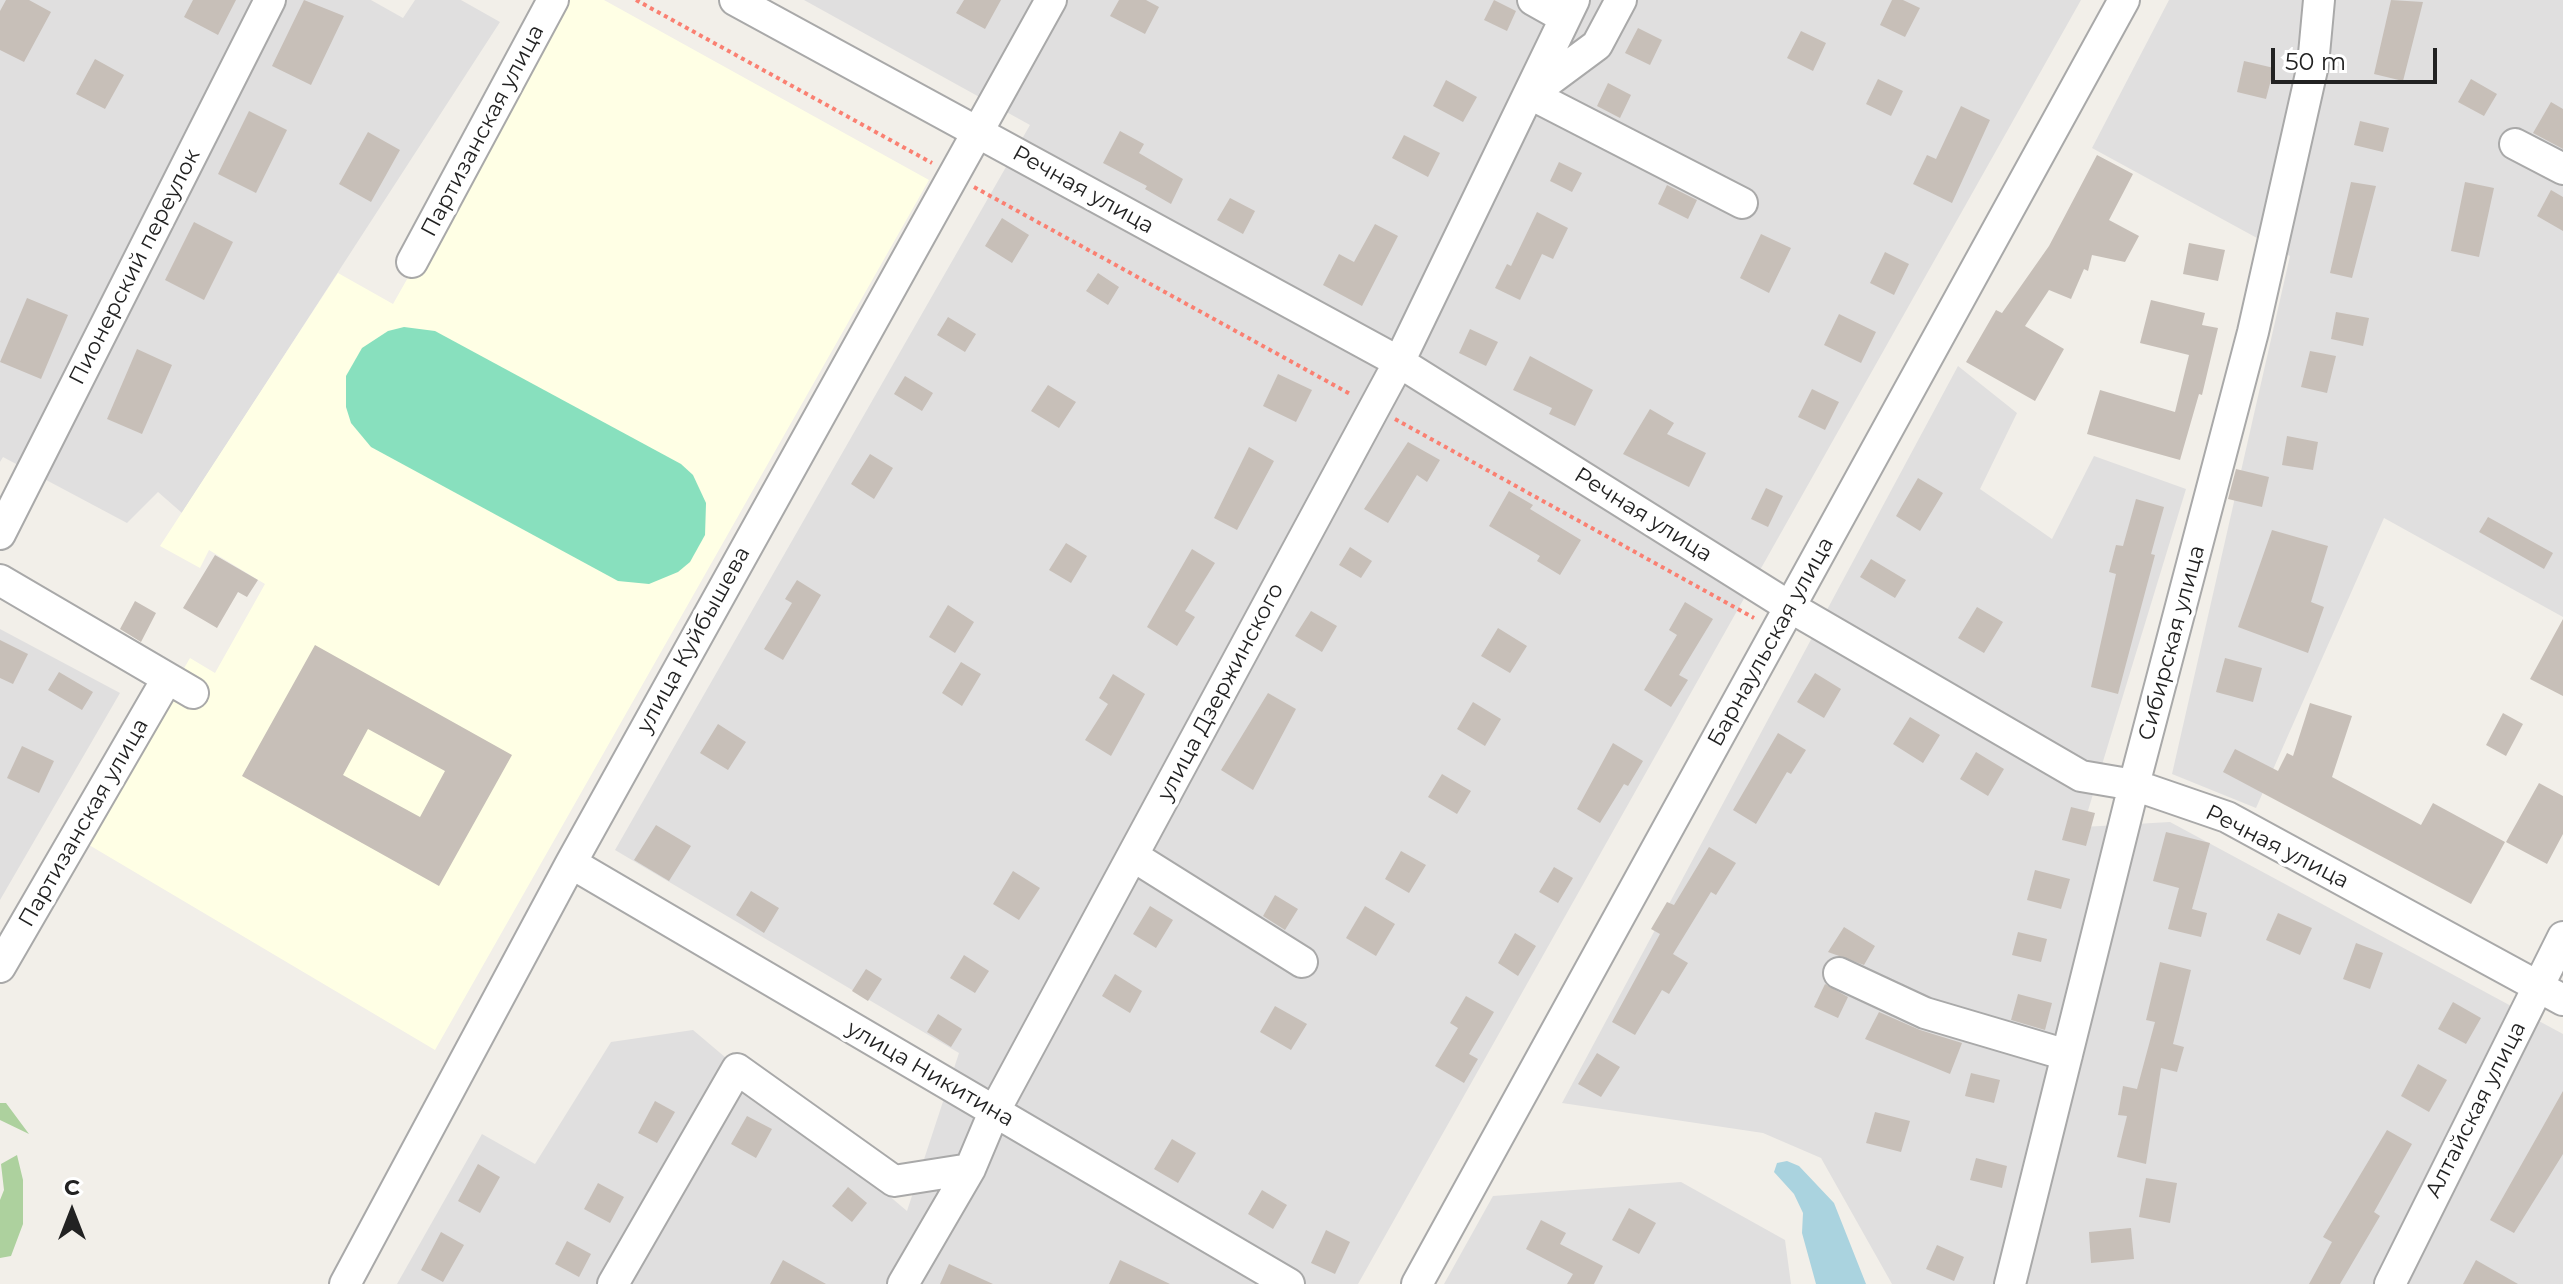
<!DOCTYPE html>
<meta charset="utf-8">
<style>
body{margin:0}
#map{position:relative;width:2563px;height:1284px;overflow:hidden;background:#f2efe9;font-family:Montserrat,sans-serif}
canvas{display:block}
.north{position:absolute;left:32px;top:1172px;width:80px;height:80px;-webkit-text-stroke:6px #fff;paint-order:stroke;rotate:0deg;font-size:22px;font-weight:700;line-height:32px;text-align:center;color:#222}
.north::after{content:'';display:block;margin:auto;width:28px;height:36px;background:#222;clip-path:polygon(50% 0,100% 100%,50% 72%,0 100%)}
.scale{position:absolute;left:2271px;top:48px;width:166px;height:36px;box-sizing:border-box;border:4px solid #222;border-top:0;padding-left:10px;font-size:24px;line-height:28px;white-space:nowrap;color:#222;-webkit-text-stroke:6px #fff;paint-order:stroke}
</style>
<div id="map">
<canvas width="2563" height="1284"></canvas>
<div class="north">С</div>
<div class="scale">50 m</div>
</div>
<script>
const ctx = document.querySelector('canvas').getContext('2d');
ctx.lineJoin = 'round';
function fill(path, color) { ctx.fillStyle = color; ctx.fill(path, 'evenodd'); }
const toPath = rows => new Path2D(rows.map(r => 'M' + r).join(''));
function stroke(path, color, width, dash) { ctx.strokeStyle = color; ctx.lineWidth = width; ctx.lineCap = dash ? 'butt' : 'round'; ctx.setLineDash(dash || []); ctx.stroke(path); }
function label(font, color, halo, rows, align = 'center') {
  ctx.font = font + ' Montserrat,sans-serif'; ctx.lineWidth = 8; ctx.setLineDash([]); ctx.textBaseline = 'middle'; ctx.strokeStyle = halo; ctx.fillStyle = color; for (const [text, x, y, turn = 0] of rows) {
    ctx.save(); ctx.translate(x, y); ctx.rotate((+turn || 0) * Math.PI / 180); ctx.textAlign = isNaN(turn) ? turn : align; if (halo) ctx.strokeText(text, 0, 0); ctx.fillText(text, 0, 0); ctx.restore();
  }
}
fill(toPath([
 [0,0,371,0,403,18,415,0,461,0,500,22,182,513,158,492,127,523,3,457,0,462],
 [804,0,2081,0,1358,1284,397,1284,482,1134,535,1164,611,1042,693,1030,907,1211,959,1053,615,850,1030,125],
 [2169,0,2563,0,2563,617,2384,518,2256,808,2172,774,2290,256,2092,148],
 [1958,366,2017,413,1980,489,2052,539,2094,456,2186,489,2083,827,2170,822,2563,1034,2563,1284,1892,1284,1821,1158,1763,1133,1562,1103],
 [0,629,120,693,0,900],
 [1681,1182,1785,1240,1791,1284,1444,1284,1493,1196]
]), '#e0dfdf');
fill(toPath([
 [565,0,604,0,929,180,435,1050,84,842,190,658,215,673,265,584,209,550,200,568,160,546,338,273,393,304]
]), '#ffffe5');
fill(toPath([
 [0,1103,6,1103,29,1134,0,1120],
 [17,1155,23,1180,23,1224,11,1256,0,1258,0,1200,4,1190,1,1164]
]), '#add19e');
fill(toPath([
 [404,327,435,331,681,464,693,475,706,503,705,535,690,562,678,572,649,584,618,581,371,447,351,423,346,407,346,376,362,348,388,331]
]), '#88e0be');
fill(toPath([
 [1787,1161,1799,1166,1834,1203,1866,1284,1816,1284,1802,1233,1803,1213,1794,1194,1774,1172,1777,1163]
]), '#aad3df');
fill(toPath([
 [6,0,29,0,51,12,24,62,0,50,0,11],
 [193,0,236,0,218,35,184,17],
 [304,0,344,16,311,85,272,66],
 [964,0,1001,0,985,29,956,13],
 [1119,0,1146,0,1159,7,1145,34,1110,16],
 [1494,0,1516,11,1507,31,1484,20],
 [1892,0,1903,0,1920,8,1905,37,1880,25],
 [2391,0,2423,2,2403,81,2374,74],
 [1638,28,1662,40,1650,65,1625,53],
 [1801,31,1826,43,1813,71,1787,58],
 [95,59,124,75,105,109,76,94],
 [2244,61,2274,68,2266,99,2237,92],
 [1878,79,1903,91,1891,116,1866,104],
 [2471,79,2497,94,2484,116,2458,102],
 [1446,80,1477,97,1463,122,1433,106],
 [1608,83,1631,95,1620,118,1597,106],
 [2551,102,2563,109,2563,149,2533,133],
 [1961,106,1990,120,1952,203,1913,184,1927,155,1936,159],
 [249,111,287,130,256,193,218,174],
 [2360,121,2389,128,2383,152,2354,145],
 [1120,131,1144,144,1139,153,1183,179,1171,204,1145,189,1147,186,1103,163],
 [368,132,400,150,371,202,339,184],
 [1404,135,1440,153,1428,177,1392,158],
 [2097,155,2133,174,2109,220,2139,236,2125,262,2092,255,2088,271,2084,269,2071,299,2049,290,2025,326,2064,349,2035,401,1966,362,1996,310,2002,313,2049,246],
 [1559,162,1582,173,1572,192,1550,181],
 [2351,182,2376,186,2352,278,2330,273],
 [2465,182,2494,188,2479,257,2451,251],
 [1667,185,1697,200,1688,219,1658,204],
 [2551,190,2563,197,2563,231,2537,216],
 [1230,198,1255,211,1243,234,1217,220],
 [1537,212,1568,228,1553,259,1542,254,1520,300,1495,288,1507,264,1511,266],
 [1002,218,1029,235,1012,263,985,246],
 [194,222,233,242,204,300,165,280],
 [1375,224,1398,236,1362,306,1323,285,1339,254,1354,262],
 [1761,234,1791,248,1769,293,1740,278],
 [2189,243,2225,250,2218,281,2183,274],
 [1885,252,1909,264,1894,295,1870,283],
 [1098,273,1119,287,1108,305,1086,291],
 [27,298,68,315,41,379,0,362],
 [2151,300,2205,313,2202,325,2218,328,2202,395,2199,394,2180,460,2087,434,2100,390,2175,412,2189,355,2140,343],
 [2336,312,2369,318,2363,346,2331,339],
 [1839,314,1876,332,1861,363,1824,345],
 [948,317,976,334,965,352,937,335],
 [1470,329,1498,342,1486,366,1459,353],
 [137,349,172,365,142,434,107,419],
 [2310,351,2336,356,2327,393,2301,387],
 [1530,356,1593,390,1575,426,1549,414,1552,408,1513,390],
 [1278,374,1312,390,1296,422,1263,406],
 [905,376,933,393,922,411,894,394],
 [1048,385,1076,402,1059,428,1031,411],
 [1812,389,1839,402,1825,430,1798,417],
 [1650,409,1674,423,1667,434,1706,453,1689,487,1623,454],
 [2287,436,2318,442,2313,470,2282,465],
 [1408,442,1440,460,1427,482,1417,475,1388,523,1364,509],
 [1249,447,1274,461,1237,530,1214,518],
 [870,454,893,468,874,499,851,484],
 [2236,469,2269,477,2262,507,2228,499],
 [1918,478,1943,493,1920,531,1896,516],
 [1766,488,1783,496,1768,527,1751,519],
 [1509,491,1533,505,1530,509,1581,540,1560,575,1537,561,1540,556,1489,526],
 [2136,499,2164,507,2151,554,2155,555,2118,694,2091,687,2116,574,2109,572,2116,545,2123,546],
 [2488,517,2553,553,2544,569,2479,532],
 [2272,530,2328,546,2311,602,2324,607,2308,653,2238,627],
 [1066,543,1087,556,1071,583,1049,570],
 [1350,547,1372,561,1361,578,1339,565],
 [1192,549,1215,563,1185,611,1195,617,1177,646,1147,627],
 [215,555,258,580,247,597,238,592,217,628,183,608],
 [1871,559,1906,580,1895,598,1860,577],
 [797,580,821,595,783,660,764,649,792,603,785,599],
 [135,601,156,613,141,642,120,629],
 [1685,602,1713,619,1679,675,1688,680,1671,707,1644,690,1677,635,1669,630],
 [948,605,974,622,955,653,929,637],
 [1977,607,2003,622,1984,653,1958,638],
 [1311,611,1337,626,1322,652,1295,636],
 [2563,619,2563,696,2530,679],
 [1498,628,1527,646,1510,673,1481,656],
 [0,640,28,654,13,684,0,678],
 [315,645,512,755,439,886,242,776],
 [368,729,445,771,420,817,343,775],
 [2225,658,2262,668,2253,702,2216,692],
 [961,662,981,674,962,706,942,693],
 [59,672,93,692,82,710,48,690],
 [1815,673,1841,689,1824,718,1797,702],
 [1113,674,1145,694,1111,756,1085,740,1108,704,1099,698],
 [1268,693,1296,709,1253,790,1221,770],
 [1473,702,1501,719,1485,746,1457,729],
 [2310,703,2352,716,2332,777,2421,825,2433,803,2505,842,2471,904,2223,772,2235,749,2278,771,2287,753,2293,756],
 [2503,713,2523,724,2506,756,2486,745],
 [1910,717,1940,735,1923,763,1893,744],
 [718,724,746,742,728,770,700,753],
 [1778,733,1806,750,1791,774,1787,772,1756,824,1733,810],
 [1613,743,1643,761,1628,786,1624,784,1600,823,1577,809],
 [22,746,54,761,39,793,7,778],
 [1976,752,2004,769,1988,796,1960,779],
 [1442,774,1471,791,1457,814,1428,797],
 [2539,783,2563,796,2563,834,2547,864,2506,842],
 [2071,807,2095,813,2086,846,2062,840],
 [656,825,691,846,669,881,634,860],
 [2166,832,2210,843,2192,909,2207,913,2201,937,2168,929,2179,888,2153,881],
 [1709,847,1736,863,1716,895,1711,892,1673,954,1688,963,1669,994,1662,990,1635,1035,1612,1022,1660,934,1651,929,1667,902,1674,905],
 [1401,851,1426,865,1409,893,1385,879],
 [1554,867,1573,878,1558,903,1539,892],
 [2035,870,2070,879,2061,909,2027,900],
 [1013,871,1040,888,1019,920,993,904],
 [751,891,779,908,764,933,736,915],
 [1275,895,1298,909,1285,930,1263,916],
 [1150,906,1173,920,1156,948,1133,934],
 [1365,906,1395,924,1376,956,1346,938],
 [2278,913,2312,928,2300,955,2266,940],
 [1844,927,1875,946,1864,965,1828,952],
 [2018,932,2047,939,2041,962,2012,955],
 [1515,933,1536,946,1518,976,1498,963],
 [2356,943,2383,953,2370,989,2343,979],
 [964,955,989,971,975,993,950,978],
 [2160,962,2191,970,2173,1044,2184,1047,2177,1072,2161,1068,2146,1164,2117,1157,2127,1116,2118,1115,2123,1086,2137,1089,2155,1022,2146,1020],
 [866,969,882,979,868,1001,852,991],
 [1115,974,1142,991,1130,1013,1102,996],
 [1825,984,1848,997,1838,1018,1814,1007],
 [2018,994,2052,1003,2045,1030,2011,1020],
 [1466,996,1494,1012,1469,1054,1478,1059,1464,1083,1435,1066,1458,1028,1450,1023],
 [2453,1002,2481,1018,2466,1044,2438,1029],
 [1275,1006,1307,1024,1291,1050,1260,1032],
 [1879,1012,1920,1030,1962,1043,1950,1074,1865,1039],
 [938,1014,962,1029,951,1047,927,1032],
 [1597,1053,1620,1067,1601,1097,1578,1084],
 [2418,1064,2447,1080,2429,1112,2401,1096],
 [1971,1073,2000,1080,1994,1103,1965,1096],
 [2563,1091,2563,1154,2514,1233,2490,1220],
 [655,1101,675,1112,657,1143,638,1133],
 [1875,1112,1910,1121,1901,1152,1866,1143],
 [747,1116,772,1129,756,1158,731,1144],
 [2387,1130,2412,1144,2374,1212,2380,1216,2340,1284,2309,1284,2332,1242,2323,1237],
 [1172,1139,1196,1153,1178,1183,1154,1169],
 [1976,1158,2007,1166,2002,1188,1970,1180],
 [478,1164,500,1177,480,1213,458,1201],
 [2146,1178,2177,1183,2170,1223,2139,1217],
 [598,1183,624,1197,610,1223,584,1209],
 [848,1187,867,1203,852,1222,832,1206],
 [1262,1190,1287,1205,1273,1229,1248,1214],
 [1629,1208,1656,1223,1639,1254,1612,1240],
 [1541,1220,1566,1233,1560,1244,1603,1266,1594,1284,1567,1284,1573,1274,1526,1249],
 [2131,1228,2134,1259,2091,1263,2089,1232],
 [1326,1230,1350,1242,1335,1274,1311,1263],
 [441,1232,464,1245,443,1282,421,1270],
 [567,1241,591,1254,579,1277,555,1264],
 [1937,1245,1964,1257,1954,1281,1926,1269],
 [783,1260,826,1284,770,1284],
 [1120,1260,1170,1284,1109,1284],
 [2476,1260,2518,1284,2463,1284],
 [949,1264,993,1284,940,1284]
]), '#c7bfb8');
const minor = toPath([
 [735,0,1399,362,1790,607,2081,776,2134,785,2227,817,2563,1000],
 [1533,0,1565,18],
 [1535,91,1597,45,1621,0],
 [1530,94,1742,203],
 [2515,144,2563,169],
 [412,262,553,0],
 [0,534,270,0],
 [0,580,193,693],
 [1133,856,1302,962],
 [571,863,1289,1284],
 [0,967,167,679],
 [1839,973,1925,1013,2067,1055],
 [345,1284,571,863,1051,0],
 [613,1284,737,1069,894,1181,970,1169],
 [903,1284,970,1169,994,1112,1399,362,1574,0],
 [1417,1284,2124,0],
 [2010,1284,2134,785,2253,332,2313,65,2319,0],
 [2390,1284,2563,937]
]);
stroke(minor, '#a9a9a9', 34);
stroke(toPath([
 [636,0,932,163],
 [974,187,1352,395],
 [1395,419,1754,618]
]), '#fa8072', 4, [4, 4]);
stroke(minor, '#fff', 30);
label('22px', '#222', '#fff', [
 ["Партизанская улица",483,131,-62],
 ["Речная улица",1083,190,29],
 ["Пионерский переулок",135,267,-63],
 ["Речная улица",1643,515,32],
 ["улица Куйбышева",694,640,-61],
 ["Барнаульская улица",1771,642,-61],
 ["Сибирская улица",2172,643,-75],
 ["улица Дзержинского",1221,692,-62],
 ["Партизанская улица",84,823,-60],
 ["Речная улица",2277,847,27],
 ["улица Никитина",930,1074,30],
 ["Алтайская улица",2476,1110,-63]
]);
</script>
